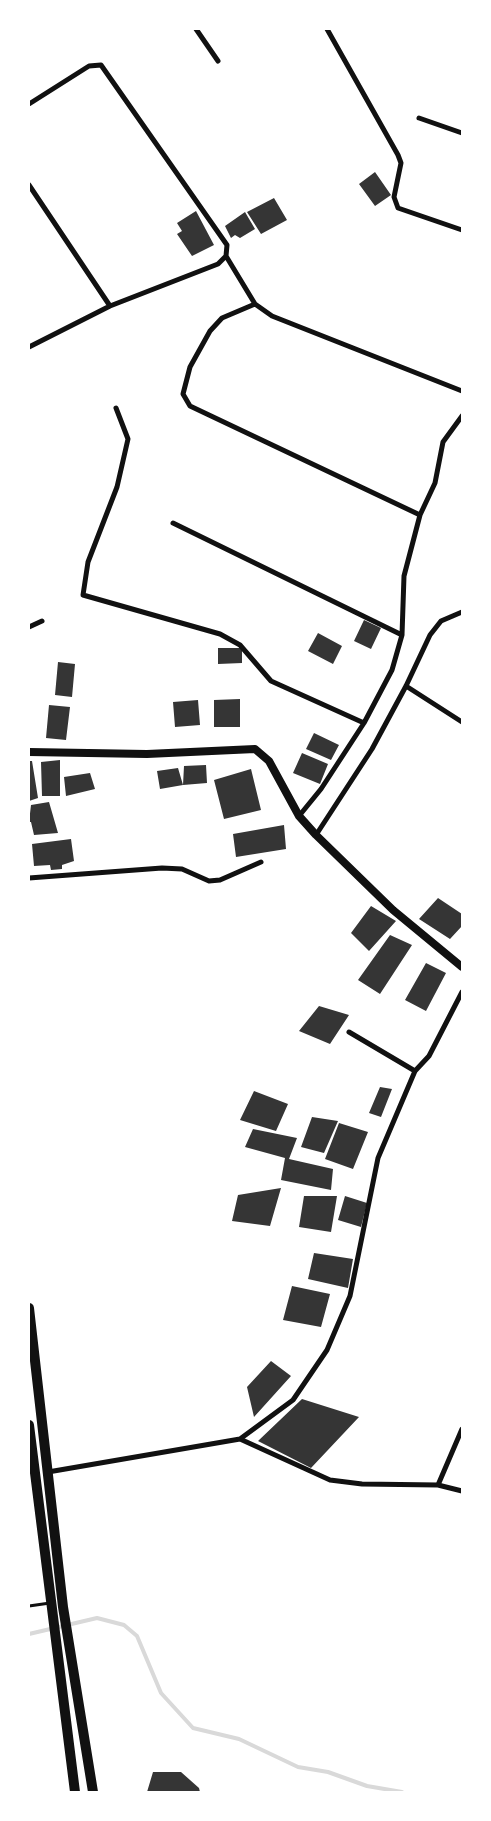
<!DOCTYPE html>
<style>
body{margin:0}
#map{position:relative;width:491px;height:1821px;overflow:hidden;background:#fff;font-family:"Public Sans",sans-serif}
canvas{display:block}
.frame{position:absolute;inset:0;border:30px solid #fff;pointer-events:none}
</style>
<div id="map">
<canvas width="491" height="1821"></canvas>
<div class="frame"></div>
</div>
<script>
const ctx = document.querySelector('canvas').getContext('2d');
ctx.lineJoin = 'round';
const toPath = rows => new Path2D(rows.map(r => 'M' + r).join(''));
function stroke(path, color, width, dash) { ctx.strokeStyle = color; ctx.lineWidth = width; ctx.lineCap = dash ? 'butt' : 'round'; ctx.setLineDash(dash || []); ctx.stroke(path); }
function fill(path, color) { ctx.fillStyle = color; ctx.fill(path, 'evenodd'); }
stroke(toPath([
 [29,1634,97,1618,124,1625,137,1636,161,1693,193,1728,239,1739,298,1767,328,1772,367,1786,402,1792]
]), '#d9d9d9', 4);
fill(toPath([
 [375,172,391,195,375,206,359,184],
 [274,198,287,220,261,234,247,212],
 [196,211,214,245,192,256,177,234,182,231,177,223],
 [245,212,255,229,240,238,235,235,231,238,225,226],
 [364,620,381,628,371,649,354,641],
 [318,633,342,646,333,664,308,651],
 [218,648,242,648,242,663,218,664],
 [58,662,75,664,72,697,55,695],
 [240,699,240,727,214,727,214,700],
 [198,700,200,725,175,727,173,702],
 [49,705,70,707,66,740,46,738],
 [314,733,339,745,331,760,306,749],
 [302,753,328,764,320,784,293,773],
 [60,760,60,796,42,796,41,762],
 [29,761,32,761,38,798,29,801],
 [206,765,207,783,183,785,184,766],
 [178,768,183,785,160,789,157,771],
 [251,769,261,810,224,819,214,780],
 [90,773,95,789,66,796,64,777],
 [49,802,58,833,34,835,31,822,29,822,31,805],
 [284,825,286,849,236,857,233,834],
 [71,839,74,861,62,865,62,869,51,870,50,865,34,866,32,844],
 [438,898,462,914,462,926,450,939,419,919],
 [371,906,396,921,369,951,351,933],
 [390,935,412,945,380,994,358,980],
 [426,963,446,973,426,1011,405,1000],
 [319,1006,349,1015,330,1044,299,1031],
 [380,1087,392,1089,381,1117,369,1113],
 [254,1091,288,1104,276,1131,240,1120],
 [312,1117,338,1121,324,1153,301,1147],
 [339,1123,368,1132,353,1169,325,1159],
 [253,1129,297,1138,289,1159,333,1169,331,1190,281,1180,285,1158,245,1147],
 [281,1188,270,1226,232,1221,238,1195],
 [304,1196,337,1196,331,1232,299,1227],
 [345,1196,367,1203,361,1227,338,1220],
 [314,1253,353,1259,348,1288,308,1279],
 [292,1286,330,1294,321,1327,283,1320],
 [271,1361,291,1376,254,1417,247,1387],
 [302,1399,359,1417,311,1468,258,1441],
 [153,1772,181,1772,199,1788,200,1792,147,1792]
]), '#353535');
stroke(toPath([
 [29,1606,50,1603]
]), '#111', 3);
stroke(toPath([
 [196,29,218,61],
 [327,29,398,155,401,163,394,197,398,208,462,230],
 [29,104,89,66,101,65,227,245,226,256,218,264,110,306,29,347],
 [419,118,462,133],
 [29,185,110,306],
 [226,256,255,304,272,316,462,391],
 [255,304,222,318,210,331,190,367,183,394,190,406,420,515],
 [116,408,128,439,117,487,88,562,83,595,220,634,240,645,271,681,364,723],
 [173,523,402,635],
 [29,627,42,621],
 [406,686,462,722],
 [299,816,321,789,364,723,392,670,402,635,404,576,420,515,435,483,443,442,462,416],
 [316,835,372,749,406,686,430,635,441,621,462,612],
 [29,878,162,868,182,869,209,881,220,880,261,862],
 [349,1032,415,1071],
 [240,1439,293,1400,327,1350,350,1296,378,1158,415,1071,429,1056,462,992],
 [48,1472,240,1439,330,1480,362,1484,438,1485,462,1491],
 [438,1485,462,1429]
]), '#111', 5);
stroke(toPath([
 [29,752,147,754,255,749,269,761,299,816,316,835,393,910,462,967]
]), '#111', 8);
stroke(toPath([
 [29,1308,63,1607,93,1792],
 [29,1425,75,1792]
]), '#111', 10);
</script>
